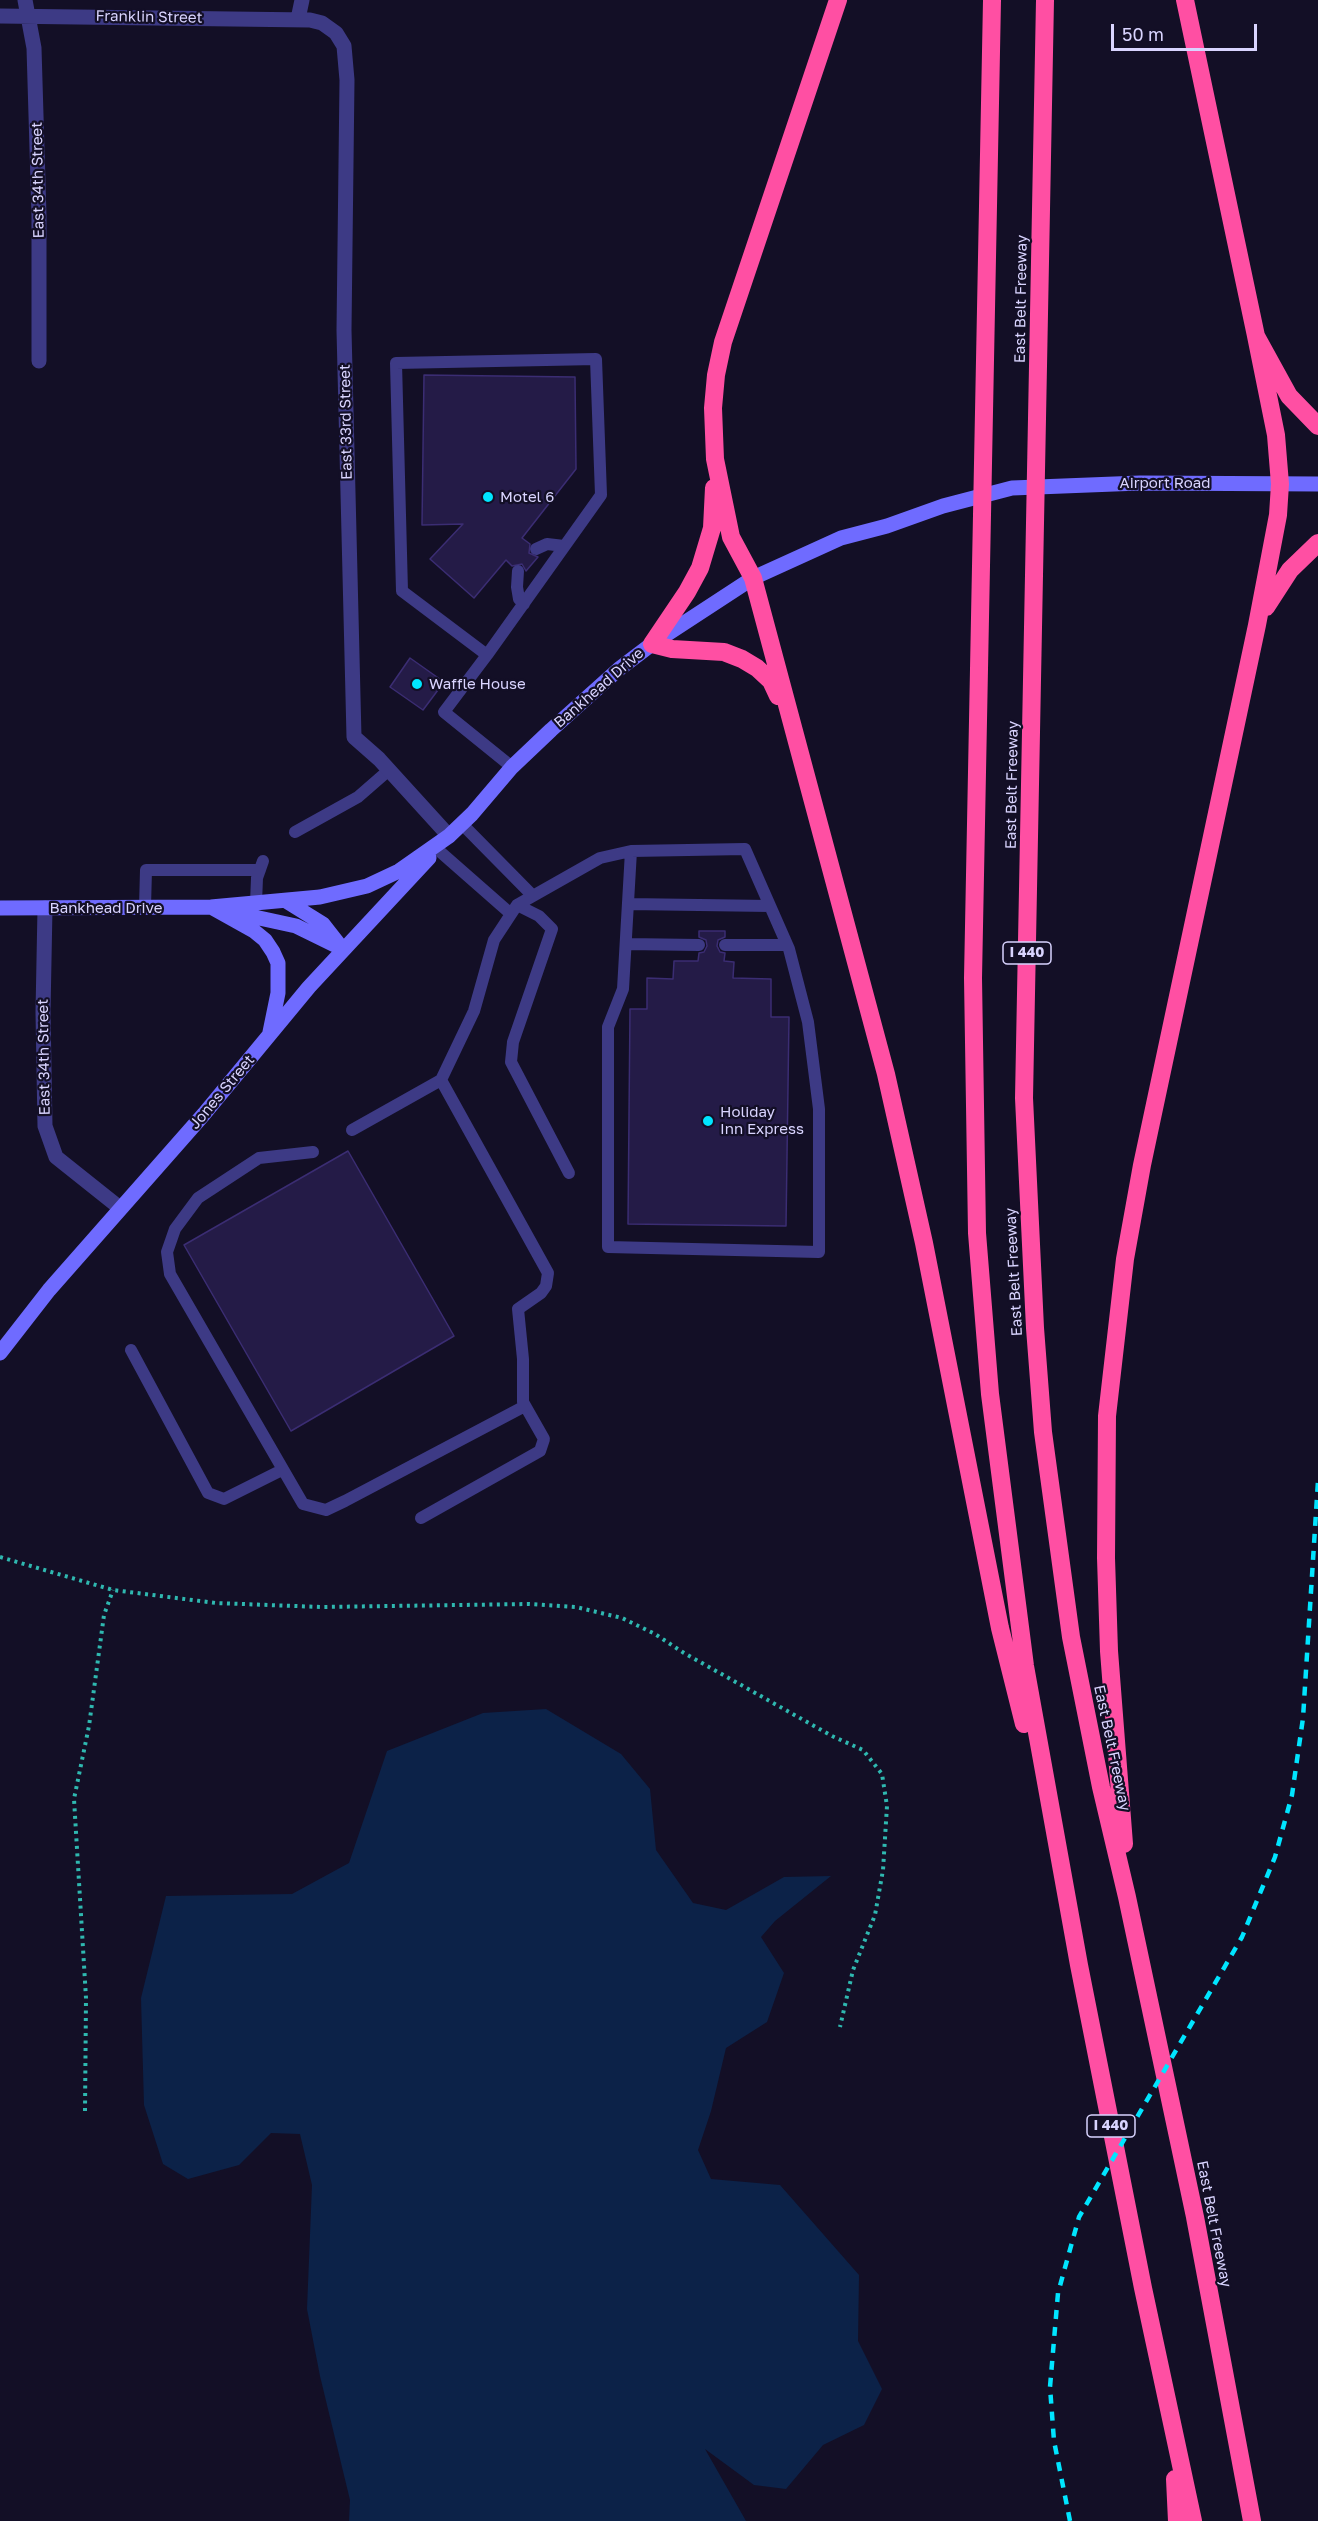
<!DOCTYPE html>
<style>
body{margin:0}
#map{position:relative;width:1318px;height:2521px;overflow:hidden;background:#130f26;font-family:"Golos Text",sans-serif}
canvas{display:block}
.scale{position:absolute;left:1111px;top:24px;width:146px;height:27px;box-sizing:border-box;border:3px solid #d9d4ff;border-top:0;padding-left:8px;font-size:18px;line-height:21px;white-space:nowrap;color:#d9d4ff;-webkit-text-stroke:4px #130f26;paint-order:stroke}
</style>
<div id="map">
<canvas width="1318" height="2521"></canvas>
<div class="scale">50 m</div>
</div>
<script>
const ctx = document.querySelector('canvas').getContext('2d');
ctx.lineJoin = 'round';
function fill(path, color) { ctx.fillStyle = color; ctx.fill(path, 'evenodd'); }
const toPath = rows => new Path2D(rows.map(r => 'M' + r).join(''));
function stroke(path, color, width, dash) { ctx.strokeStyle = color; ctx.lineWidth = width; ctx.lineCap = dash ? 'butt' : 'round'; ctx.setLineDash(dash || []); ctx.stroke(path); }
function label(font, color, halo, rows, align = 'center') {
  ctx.font = font + ' "Golos Text",sans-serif'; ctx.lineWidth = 4.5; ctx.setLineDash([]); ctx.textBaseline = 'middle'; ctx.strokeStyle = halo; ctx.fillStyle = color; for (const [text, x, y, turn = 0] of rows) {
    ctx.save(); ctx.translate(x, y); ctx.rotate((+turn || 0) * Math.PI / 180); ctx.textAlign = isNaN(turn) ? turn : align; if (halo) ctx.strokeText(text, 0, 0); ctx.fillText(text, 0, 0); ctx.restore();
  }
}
fill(toPath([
 [546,1709,621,1754,650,1789,656,1850,693,1903,726,1910,784,1877,831,1876,775,1921,761,1937,784,1973,767,2022,726,2048,711,2111,698,2150,711,2179,780,2185,859,2275,858,2341,882,2389,864,2425,823,2445,786,2489,754,2485,705,2449,746,2521,349,2521,350,2500,320,2376,307,2309,312,2185,300,2134,271,2133,239,2165,188,2179,163,2164,144,2105,141,1998,166,1896,292,1894,349,1863,387,1751,483,1713]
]), '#0c2248');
const building = toPath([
 [424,375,575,377,576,469,522,538,530,544,529,553,538,557,526,571,522,564,512,566,506,560,474,598,430,559,463,524,422,525,424,375],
 [410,658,444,682,423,710,390,687,410,658],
 [699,931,725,931,725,937,718,940,717,946,720,952,725,953,724,961,734,962,733,978,771,979,771,1017,789,1017,786,1226,628,1224,630,1009,647,1009,647,978,673,979,674,961,698,961,699,953,704,952,707,946,706,940,699,937,699,931],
 [348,1151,454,1336,291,1431,184,1245,348,1151]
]);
fill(building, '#241b47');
stroke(building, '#3b2d73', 1.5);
stroke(toPath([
 [0,1557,113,1590,216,1603,321,1607,529,1604,576,1607,622,1618,655,1634,684,1653,832,1736,863,1750,882,1774,887,1806,883,1870,875,1915,853,1970,840,2027],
 [85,2111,86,1998,74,1799,89,1726,104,1615,113,1590]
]), '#2fb8b0', 4, [3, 4.5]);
stroke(toPath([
 [536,549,547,544,564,546],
 [518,571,517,587,519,599,524,604],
 [487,655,402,591,396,363,596,359,601,495,487,655,444,712,512,767],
 [462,824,533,896],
 [295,832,358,797,389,770],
 [437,849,511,914],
 [256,903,257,878,263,861],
 [628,904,770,906],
 [517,905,539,916,552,929,513,1042,511,1062,569,1173],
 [145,907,146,870,260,870],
 [626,944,699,945],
 [725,945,787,945],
 [352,1130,441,1080],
 [313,1152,259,1158,198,1198,175,1229,167,1252,170,1274,303,1504,326,1510,345,1501,525,1406],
 [131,1350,208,1493,224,1499,282,1470],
 [421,1518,540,1451,544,1439,523,1402,523,1359,518,1309,541,1293,546,1286,548,1273,441,1080,474,1011,494,940,517,905,600,858,631,851,745,849,789,949,808,1022,819,1109,819,1252,608,1247,608,1027,623,989,631,851]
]), '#3d3a85', 12);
stroke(toPath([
 [25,0,34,48,39,216,39,361],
 [0,16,310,20,322,23,336,33,344,46,347,80,344,330,354,737,379,759,449,836],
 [298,19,302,0],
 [45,908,43,1012,45,1126,56,1157,120,1208]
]), '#3d3a85', 15);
stroke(toPath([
 [286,901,323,924,341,947],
 [211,907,254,931,265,940,273,952,278,963,278,993,270,1032],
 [0,908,211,907,320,897,367,886,399,871,449,836,472,814,512,767,551,730,619,669,652,644,753,578,841,538,887,526,943,506,1012,488,1140,483,1318,484],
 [227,911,296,926,343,949],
 [0,1353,49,1290,204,1114,309,987,429,858]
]), '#6f6bff', 15);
stroke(toPath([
 [838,0,723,342,716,375,713,408,715,459,731,537,753,578,886,1074,924,1243,1000,1628,1024,1724],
 [992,0,973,978,977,1233,990,1394,1025,1666,1079,1965,1143,2288,1193,2521],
 [1045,0,1024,1098,1035,1328,1043,1432,1071,1637,1101,1787,1127,1897,1195,2217,1252,2521],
 [1185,0,1256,336,1289,396,1318,426],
 [714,488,712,528,700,568,687,592,652,644,672,649,724,652,742,659,757,668,771,681,778,696],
 [1266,607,1290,570,1318,543],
 [1124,1844,1109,1651,1106,1558,1107,1416,1125,1259,1142,1165,1257,625,1278,515,1280,484,1276,435,1256,336],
 [1175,2479,1177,2521]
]), '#ff4fa3', 18);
stroke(toPath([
 [1070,2521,1054,2441,1050,2387,1058,2293,1079,2217,1242,1937,1275,1857,1292,1795,1303,1718,1318,1481]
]), '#00e5ff', 4.5, [9, 8]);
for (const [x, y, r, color] of [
 [488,497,6,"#00e5ff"],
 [417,684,6,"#00e5ff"],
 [708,1121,6,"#00e5ff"]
]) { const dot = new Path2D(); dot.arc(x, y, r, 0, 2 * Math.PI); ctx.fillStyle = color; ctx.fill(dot); stroke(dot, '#130f26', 2); }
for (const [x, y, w] of [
 [1027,953,48],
 [1111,2126,48]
]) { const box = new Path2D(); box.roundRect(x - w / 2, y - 11, w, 22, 4.5); ctx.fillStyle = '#130f26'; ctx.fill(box); stroke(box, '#d9d4ff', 1.5); }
label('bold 14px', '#d9d4ff', null, [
 ["I 440",1027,953],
 ["I 440",1111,2126]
]);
label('15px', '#d9d4ff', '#130f26', [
 ["Franklin Street",149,17,1],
 ["East 34th Street",38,180,-91],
 ["East Belt Freeway",1021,299,-89],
 ["East 33rd Street",346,422,-91],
 ["Airport Road",1165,483],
 ["Bankhead Drive",599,688,-41],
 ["East Belt Freeway",1012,785,-89],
 ["Bankhead Drive",106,908],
 ["East 34th Street",44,1057,-91],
 ["Jones Street",222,1092,-50],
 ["East Belt Freeway",1014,1272,-93],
 ["East Belt Freeway",1112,1748,78],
 ["East Belt Freeway",1214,2224,79]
]);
label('15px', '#d9d4ff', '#130f26', [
 ["Motel 6",500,497],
 ["Waffle House",429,684],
 ["Holiday",720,1112],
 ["Inn Express",720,1129]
], 'left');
</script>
